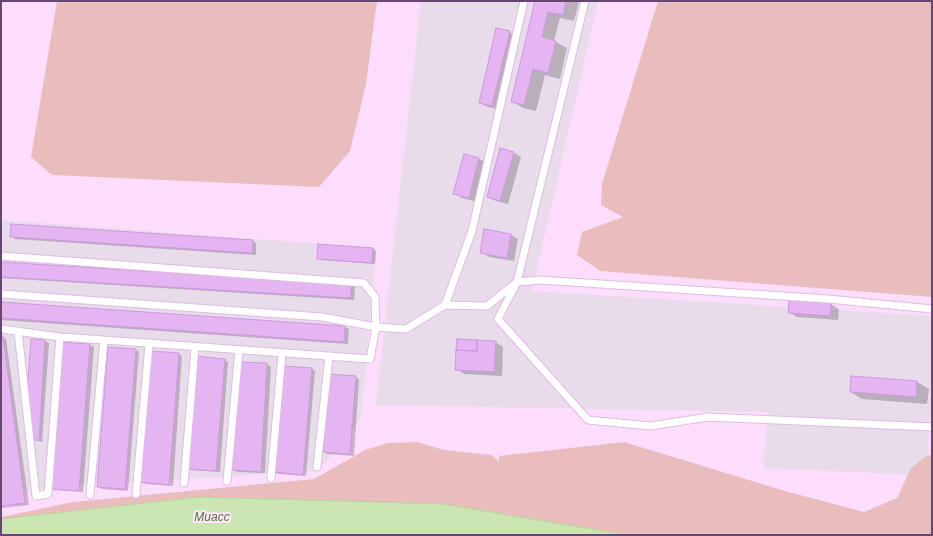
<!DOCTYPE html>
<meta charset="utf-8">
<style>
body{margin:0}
#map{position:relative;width:933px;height:536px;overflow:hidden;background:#fcdefc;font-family:Barlow,sans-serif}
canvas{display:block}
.frame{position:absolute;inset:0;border:2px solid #674672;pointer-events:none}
</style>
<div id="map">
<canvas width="933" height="536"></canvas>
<div class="frame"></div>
</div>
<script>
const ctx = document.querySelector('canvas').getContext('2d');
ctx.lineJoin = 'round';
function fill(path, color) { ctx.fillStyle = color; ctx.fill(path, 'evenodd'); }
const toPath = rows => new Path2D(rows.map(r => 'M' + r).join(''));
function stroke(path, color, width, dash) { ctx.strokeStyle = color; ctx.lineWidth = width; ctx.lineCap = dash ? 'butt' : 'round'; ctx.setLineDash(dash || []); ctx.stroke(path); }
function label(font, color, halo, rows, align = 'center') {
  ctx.font = font + ' Barlow,sans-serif'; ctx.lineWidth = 4; ctx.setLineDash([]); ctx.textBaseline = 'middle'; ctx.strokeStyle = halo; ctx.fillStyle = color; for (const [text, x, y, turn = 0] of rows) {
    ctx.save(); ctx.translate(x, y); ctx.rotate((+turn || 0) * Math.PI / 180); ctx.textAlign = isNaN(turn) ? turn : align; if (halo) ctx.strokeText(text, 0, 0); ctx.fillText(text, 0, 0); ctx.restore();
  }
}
fill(toPath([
 [421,1,598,1,532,291,932,316,932,401,925,475,763,468,768,412,376,405],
 [1,220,376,248,361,418,340,448,316,471,67,486,1,494]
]), '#e8dbea');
fill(toPath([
 [57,1,377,1,366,84,350,151,319,187,52,175,31,157],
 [658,1,932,1,932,297,600,271,577,255,582,232,623,217,601,205,602,184],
 [417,442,444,450,491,455,499,461,499,456,624,442,785,491,864,512,897,498,911,468,928,455,932,457,932,535,431,535,200,497,1,519,1,517,73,502,314,479,365,450,388,443]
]), '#e9bdbe');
const water = toPath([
 [200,497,444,504,628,535,1,535,1,519,200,497]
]);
fill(water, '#cbe5b3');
stroke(water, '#b6d799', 1);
fill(toPath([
 [536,1,579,2,574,21,560,18,554,41,567,48,560,79,545,75,536,111,523,108,512,101],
 [509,32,517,36,500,110,488,107,480,103],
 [513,152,521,157,508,204,496,201,488,197],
 [465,155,479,159,487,163,477,202,462,198,455,193],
 [511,235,518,239,514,261,489,257,481,252],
 [11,236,253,241,256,243,256,255,15,239],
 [373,249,376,251,375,264,321,260,318,258],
 [1,263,351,285,355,287,354,300,1,278],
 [790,301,831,304,839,309,838,320,797,317,789,312],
 [1,303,345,327,349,329,348,344,1,320],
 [1,337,6,339,29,505,1,508],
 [32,340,45,341,49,343,42,442,32,438],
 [495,342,503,347,502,376,464,374,457,369],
 [62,343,90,345,94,347,83,492,55,490,51,488],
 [136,350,139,352,128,491,102,489,98,487],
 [178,354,182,356,173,486,145,484,141,482],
 [224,360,228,362,220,472,191,470,188,468],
 [239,363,267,364,271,367,265,473,237,472,233,470],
 [312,369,315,371,306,476,279,474,276,472],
 [355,377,359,379,354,456,327,454,324,452],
 [917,382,929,389,927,404,862,399,851,392]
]), '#0003');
const building = toPath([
 [535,1,566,1,563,15,548,12,542,37,556,41,548,73,533,69,524,105,511,102,535,1],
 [496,28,510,31,492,106,479,103,496,28],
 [500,148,514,152,500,201,487,197,500,148],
 [464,154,479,158,469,198,453,194,464,154],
 [11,224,253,240,252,253,10,237,11,224],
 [484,229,511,234,507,258,480,253,484,229],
 [318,244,373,248,372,263,317,259,318,244],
 [1,262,351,284,351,298,1,277,1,262],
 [789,300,831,303,830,316,788,313,789,300],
 [1,302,345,326,344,342,1,318,1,302],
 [1,336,3,336,25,503,1,506,1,336],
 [31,339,45,340,39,441,31,439,27,395,31,339],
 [457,339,477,340,477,351,456,350,457,339],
 [477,340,496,341,494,372,455,370,456,350,477,351,477,340],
 [61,342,90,344,79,491,50,489,61,342],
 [108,347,136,349,125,489,97,487,108,347],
 [150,351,179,353,169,485,140,482,150,351],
 [195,356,225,359,216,471,187,469,195,356],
 [238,362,267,363,261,472,232,470,238,362],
 [284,366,312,368,303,475,275,472,284,366],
 [328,374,356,376,350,454,323,452,328,374],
 [851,376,917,381,916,397,850,392,851,376]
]);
fill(building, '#e5b5f2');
stroke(building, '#d296e5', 1);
const lane = toPath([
 [585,1,517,282,498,319,588,420,650,426,708,417,932,427],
 [1,256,364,283,375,297,376,327,370,359,104,340,60,337,1,329],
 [1,294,322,317,376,327,406,329,445,305,487,306,517,282,540,280,828,299,932,309],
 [445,305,472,231,524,1],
 [18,331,36,496,48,494,60,337],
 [317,467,329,356],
 [271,478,282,353],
 [227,481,239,350],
 [184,483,195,347],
 [136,494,149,344],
 [90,495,104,340]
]);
stroke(lane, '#ddbde2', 9);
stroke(lane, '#fff', 7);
label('italic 12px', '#527238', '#ffe5ff', [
 ["Миасс",212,517]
]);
</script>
